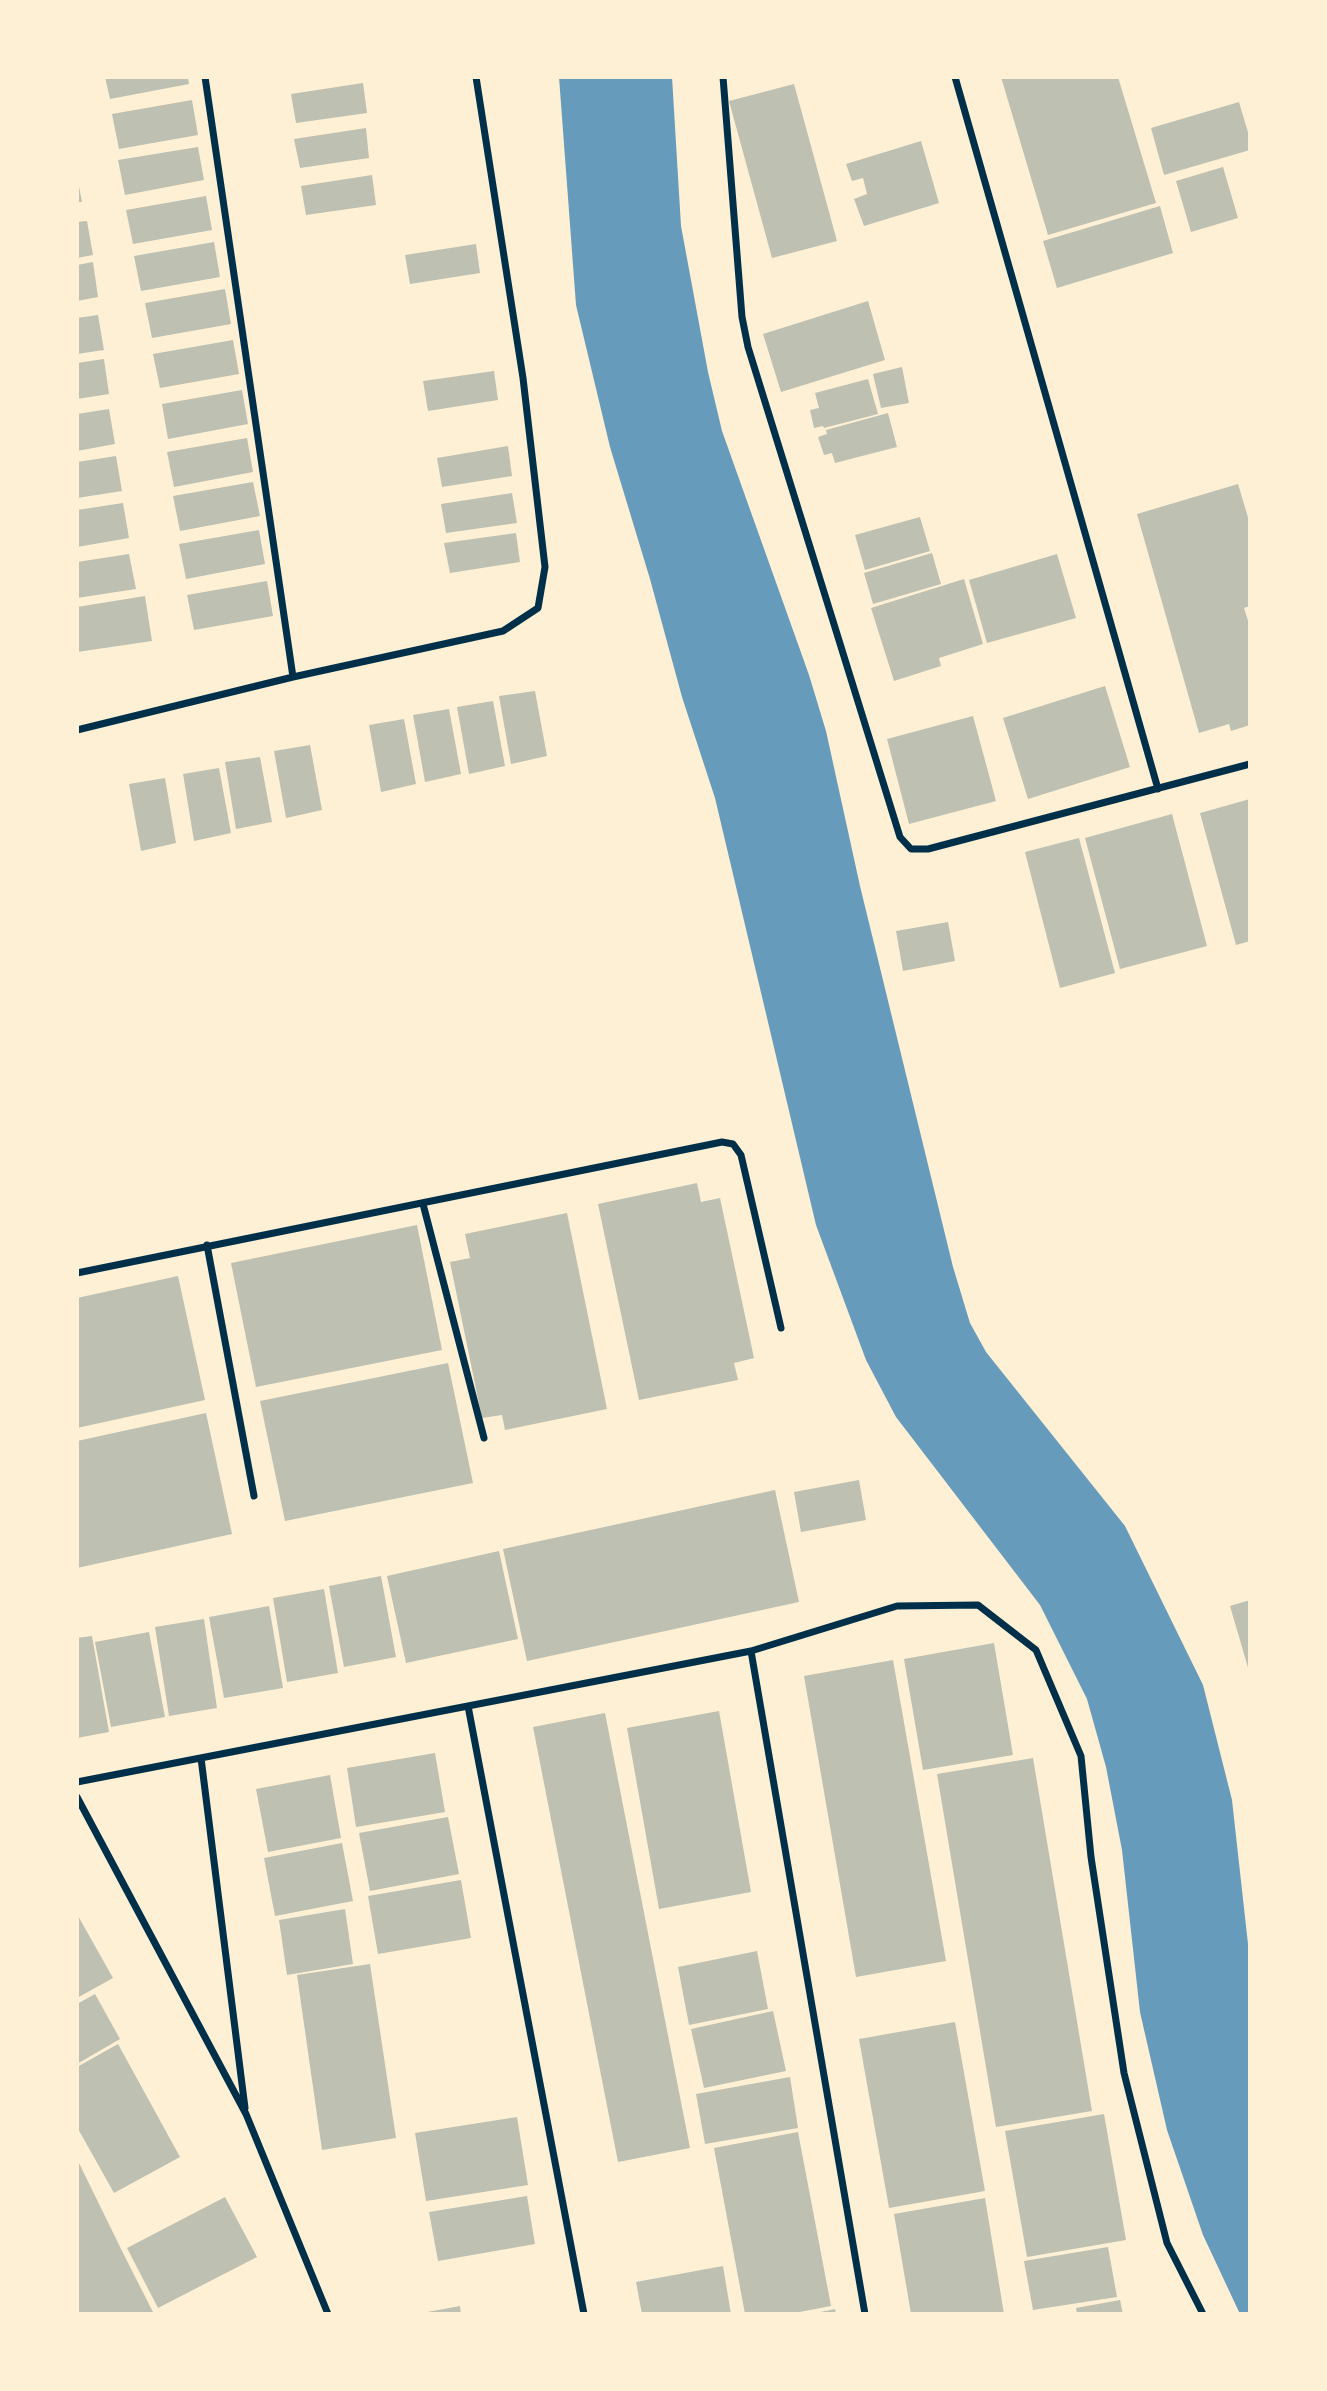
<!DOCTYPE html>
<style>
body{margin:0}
#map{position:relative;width:1327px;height:2391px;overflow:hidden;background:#fdf0d5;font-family:"Exo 2",sans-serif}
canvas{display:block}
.frame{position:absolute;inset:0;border:79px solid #fdf0d5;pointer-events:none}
</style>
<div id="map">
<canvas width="1327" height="2391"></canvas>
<div class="frame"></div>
</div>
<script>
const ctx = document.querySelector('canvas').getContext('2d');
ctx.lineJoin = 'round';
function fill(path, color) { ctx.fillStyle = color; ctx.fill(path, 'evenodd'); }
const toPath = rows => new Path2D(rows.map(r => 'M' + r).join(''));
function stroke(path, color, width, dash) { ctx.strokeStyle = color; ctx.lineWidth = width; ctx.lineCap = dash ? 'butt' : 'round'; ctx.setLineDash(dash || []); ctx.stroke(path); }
fill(toPath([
 [559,77,672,77,681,226,708,372,722,431,809,675,826,731,860,886,953,1267,970,1323,986,1352,1125,1526,1203,1685,1232,1800,1250,1962,1250,2314,1240,2314,1203,2235,1167,2130,1140,2012,1122,1850,1106,1767,1087,1699,1040,1605,896,1417,866,1360,816,1225,715,798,682,697,650,579,610,447,576,305]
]), '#669bbc');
fill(toPath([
 [105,77,188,77,189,84,110,99],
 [1001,77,1118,77,1156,203,1048,235],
 [363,83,367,113,296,123,291,94],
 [794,84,837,241,772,258,729,101],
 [192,100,198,135,119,149,112,114],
 [1239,102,1250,139,1250,150,1164,175,1151,128],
 [366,128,369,158,300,168,294,139],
 [921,141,939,203,864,226,854,199,867,194,863,178,852,181,846,164],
 [198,147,204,180,125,195,118,160],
 [1223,167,1238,218,1191,232,1176,181],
 [372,175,376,205,306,215,301,186],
 [78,181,82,202,77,202,77,182],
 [206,196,212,230,133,244,126,210],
 [1160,206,1173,253,1057,288,1043,241],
 [87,221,93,255,77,258,77,222],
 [214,242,220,277,141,291,134,256],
 [476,244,480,273,410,284,405,255],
 [93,262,98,297,77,301,77,265],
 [225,289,231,324,152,338,145,303],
 [868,301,885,360,781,392,763,334],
 [98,315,104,350,77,354,77,318],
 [233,340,239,374,160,388,153,354],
 [104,359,109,394,77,399,77,363],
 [902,367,909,403,881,408,873,374],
 [494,371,498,400,428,411,423,381],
 [868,379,878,414,824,428,823,426,814,428,810,410,819,408,815,393],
 [242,390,248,424,168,439,162,404],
 [109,409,115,444,77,451,77,414],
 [888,413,897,447,835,463,832,453,824,455,818,437,827,434,826,430],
 [247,438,253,472,174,487,167,452],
 [508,446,512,476,442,487,437,458],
 [116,456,122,491,77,498,77,462],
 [253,482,260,516,180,531,173,496],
 [1238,484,1250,524,1250,606,1244,608,1250,627,1250,725,1231,731,1229,724,1199,733,1137,514],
 [512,493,517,523,446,533,441,504],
 [123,503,129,538,77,547,77,510],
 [920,517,930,551,865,570,855,535],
 [259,530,265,564,186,579,179,544],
 [516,533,520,562,450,573,444,543],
 [932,553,941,584,873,604,864,573],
 [129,554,136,589,77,598,77,562],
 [1057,554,1076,618,987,643,969,580],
 [964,579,983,644,939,658,941,666,894,681,871,608],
 [267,581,273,616,194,630,187,595],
 [145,596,152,641,77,652,77,607],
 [1105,686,1130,767,1028,799,1003,718],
 [535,691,547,756,511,764,499,696],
 [493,701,505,766,469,774,457,707],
 [449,709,461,774,425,782,413,715],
 [973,716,996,801,909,824,887,739],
 [404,719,416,784,381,792,369,725],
 [310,745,322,810,286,818,274,751],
 [260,757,272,822,236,829,225,762],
 [219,768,231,833,194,841,183,774],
 [165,778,176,843,141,851,129,784],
 [1250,799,1250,941,1236,945,1200,813],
 [1172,814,1207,946,1120,969,1085,838],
 [1079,838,1115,973,1060,988,1025,852],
 [948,922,955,961,903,971,896,931],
 [697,1183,701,1202,720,1198,754,1358,734,1363,738,1380,639,1400,598,1204],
 [567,1213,607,1409,505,1430,502,1415,482,1418,450,1262,470,1258,465,1234],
 [417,1225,442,1350,256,1387,231,1263],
 [178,1276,205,1400,77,1428,77,1298],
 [448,1363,473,1483,285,1521,260,1401],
 [206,1413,232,1534,77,1568,77,1441],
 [859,1480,866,1520,801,1532,794,1492],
 [775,1490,799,1602,527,1661,503,1549],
 [499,1551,518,1639,406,1663,387,1576],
 [381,1576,396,1657,344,1667,329,1586],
 [324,1589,338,1673,287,1682,273,1598],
 [1250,1600,1250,1670,1249,1671,1230,1606],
 [269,1606,283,1688,224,1698,209,1617],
 [204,1619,217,1708,169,1716,155,1627],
 [149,1632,165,1717,111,1727,95,1642],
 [92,1636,109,1732,77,1738,77,1638],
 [994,1643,1013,1755,923,1770,904,1659],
 [893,1660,946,1961,856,1977,804,1676],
 [719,1711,751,1892,659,1909,627,1728],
 [605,1713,690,2148,618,2162,533,1727],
 [435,1753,445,1812,356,1827,347,1768],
 [1033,1758,1092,2111,996,2127,937,1774],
 [330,1775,341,1838,268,1852,256,1789],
 [448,1817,459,1874,370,1891,359,1833],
 [342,1843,353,1901,275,1916,264,1858],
 [461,1880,471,1938,378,1954,368,1896],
 [345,1909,353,1964,287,1975,279,1920],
 [77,1914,113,1978,77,1998],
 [757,1951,768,2009,689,2025,678,1967],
 [370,1964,396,2138,322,2150,297,1975],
 [95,1994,120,2039,77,2064,77,2004],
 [773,2011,786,2071,704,2088,691,2029],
 [955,2022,985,2191,889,2208,859,2039],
 [118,2044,180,2157,114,2193,77,2127,77,2067],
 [790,2077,798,2128,705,2144,696,2094],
 [1104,2114,1126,2240,1027,2257,1005,2131],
 [517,2117,528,2185,426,2201,415,2133],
 [798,2132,831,2306,789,2314,745,2314,714,2148],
 [77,2159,125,2257,154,2314,77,2314],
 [527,2196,535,2244,438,2261,429,2212],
 [225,2197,257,2257,158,2308,127,2248],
 [985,2198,1004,2314,911,2314,894,2214],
 [1108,2247,1117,2297,1033,2310,1024,2261],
 [723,2266,731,2314,642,2314,636,2282],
 [1120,2300,1123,2314,1077,2314,1076,2308],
 [460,2306,461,2314,422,2314,422,2313],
 [835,2309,836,2314,815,2314,815,2313]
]), '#bec0b2');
stroke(toPath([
 [205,77,293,677],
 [723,77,742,317,748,347,900,837,911,849,928,849,1250,764],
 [955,77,1158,789],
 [77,730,293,677,503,631,538,608,545,567,523,378,476,77],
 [423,1204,484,1438],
 [207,1245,254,1496],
 [77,1273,722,1142,733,1144,741,1155,781,1328],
 [751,1651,865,2314],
 [468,1706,584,2314],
 [201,1758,245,2108],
 [77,1782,751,1651,897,1606,978,1605,1036,1650,1081,1756,1091,1857,1124,2073,1167,2243,1203,2314],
 [77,1797,246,2114,328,2314]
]), '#003049', 7);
</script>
